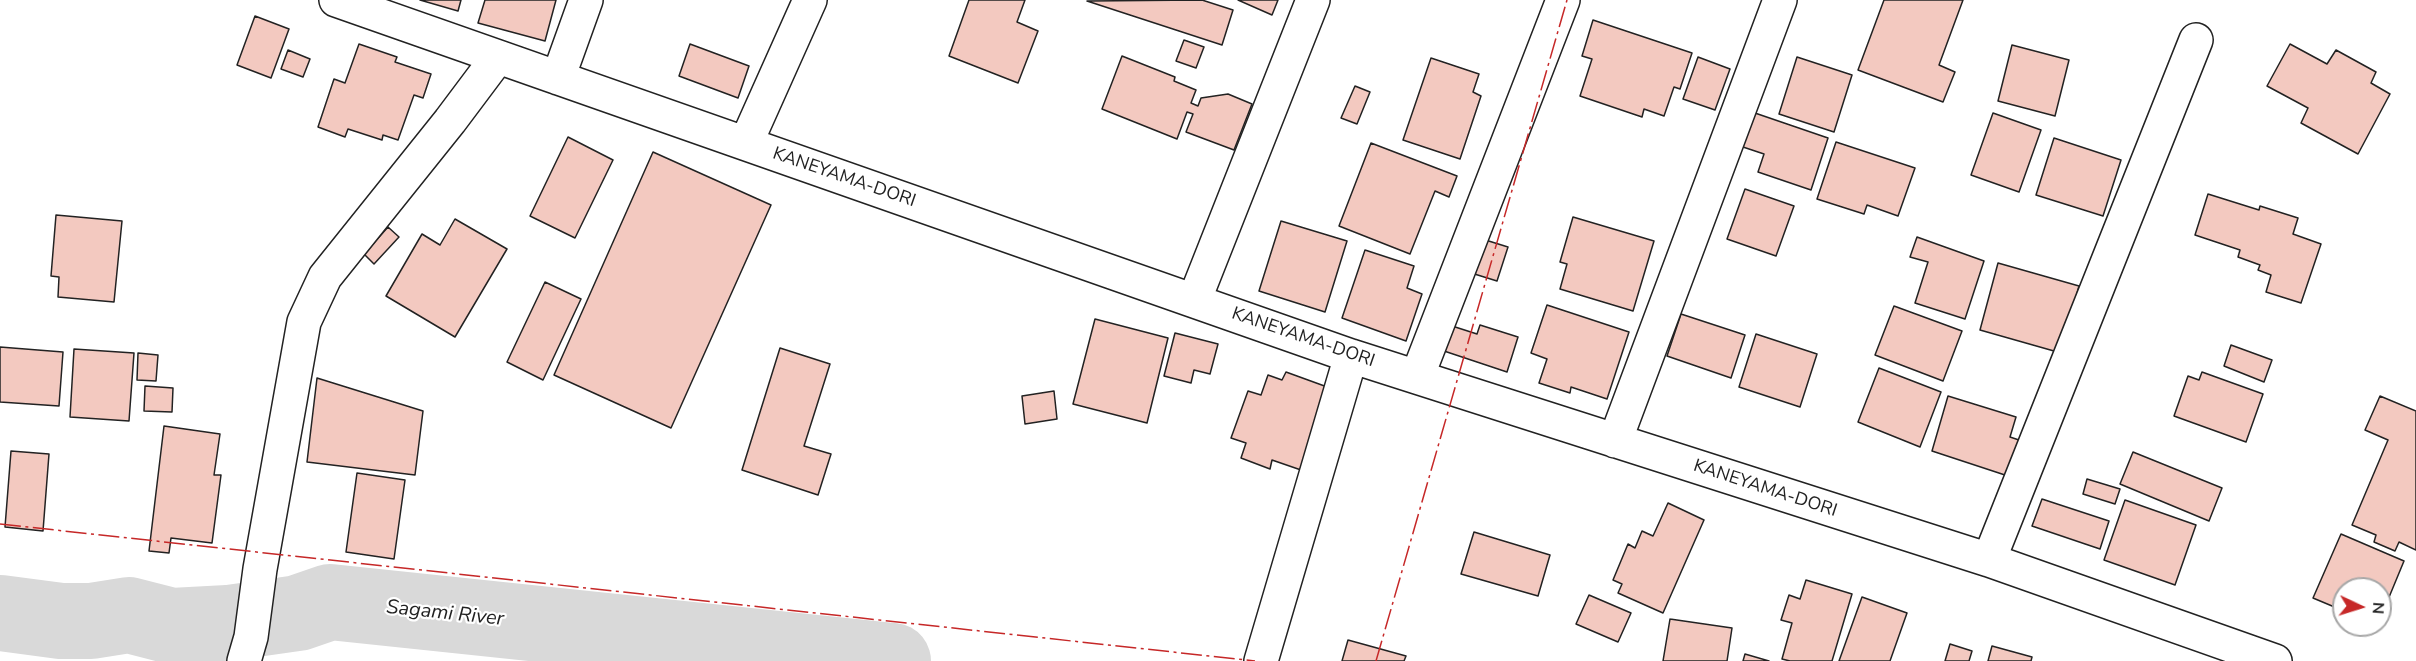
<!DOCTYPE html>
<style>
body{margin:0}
#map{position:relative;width:2416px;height:661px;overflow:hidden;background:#fff;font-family:"Nunito Sans",sans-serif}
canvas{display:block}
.north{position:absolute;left:2332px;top:577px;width:60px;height:60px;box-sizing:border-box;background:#fff;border:2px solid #a7a7a7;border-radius:50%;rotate:94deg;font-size:16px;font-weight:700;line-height:24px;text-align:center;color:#222}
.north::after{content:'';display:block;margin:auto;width:21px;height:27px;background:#c62828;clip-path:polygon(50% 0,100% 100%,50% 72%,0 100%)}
</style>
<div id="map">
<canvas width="2416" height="661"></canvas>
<div class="north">N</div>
</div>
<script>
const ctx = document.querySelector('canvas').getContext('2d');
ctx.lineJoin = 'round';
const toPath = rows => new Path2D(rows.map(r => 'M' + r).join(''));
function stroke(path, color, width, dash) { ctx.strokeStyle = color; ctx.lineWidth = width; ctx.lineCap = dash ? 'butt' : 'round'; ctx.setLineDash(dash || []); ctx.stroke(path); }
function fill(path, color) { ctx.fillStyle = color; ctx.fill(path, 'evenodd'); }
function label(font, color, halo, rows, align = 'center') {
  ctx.font = font + ' "Nunito Sans",sans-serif'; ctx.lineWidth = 4.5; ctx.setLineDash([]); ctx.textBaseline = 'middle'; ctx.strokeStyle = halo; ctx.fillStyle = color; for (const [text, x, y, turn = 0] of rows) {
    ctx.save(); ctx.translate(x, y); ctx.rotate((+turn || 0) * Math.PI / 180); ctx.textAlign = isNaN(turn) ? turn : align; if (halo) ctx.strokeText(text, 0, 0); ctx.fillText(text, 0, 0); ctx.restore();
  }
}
stroke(toPath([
 [0,613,61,621,91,621,129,615,172,626,228,623,298,613,330,602,893,661]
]), '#d9d9d9', 76);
const building = toPath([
 [420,0,461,0,458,11,420,0],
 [485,0,556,0,545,41,478,23,485,0],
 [969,0,1025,0,1017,22,1038,31,1018,83,949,56,969,0],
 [1202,0,1233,10,1222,45,1087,1,1202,0],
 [1238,0,1278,0,1272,15,1238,0],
 [1884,0,1963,0,1939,65,1955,72,1943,102,1858,70,1884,0],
 [255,16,289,29,271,78,237,65,255,16],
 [1593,20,1692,53,1680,89,1674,87,1664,116,1644,109,1642,117,1580,96,1592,59,1582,56,1593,20],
 [1184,40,1204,47,1196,68,1176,61,1184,40],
 [359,44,397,57,395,62,431,74,423,98,414,95,398,140,383,135,382,140,348,129,345,137,318,127,334,79,345,83,359,44],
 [690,44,749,66,738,98,679,76,690,44],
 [2290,44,2327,64,2336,50,2376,72,2371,83,2390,94,2358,154,2301,123,2308,108,2267,86,2290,44],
 [2012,45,2069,60,2055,116,1998,101,2012,45],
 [288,50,310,59,303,77,281,69,288,50],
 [1122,56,1175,77,1174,81,1196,90,1191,103,1198,106,1201,98,1228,94,1252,104,1234,150,1186,132,1193,114,1187,112,1177,139,1102,109,1122,56],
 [1698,57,1730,69,1715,110,1683,99,1698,57],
 [1797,57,1852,75,1834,132,1779,114,1797,57],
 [1431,58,1479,74,1473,92,1481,96,1460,159,1403,140,1431,58],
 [1355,86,1370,92,1357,124,1341,118,1355,86],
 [1752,112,1828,138,1811,190,1758,172,1764,154,1740,146,1752,112],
 [1993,113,2041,130,2019,192,1971,175,1993,113],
 [568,137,613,160,575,238,530,216,568,137],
 [2054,138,2121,160,2103,216,2036,195,2054,138],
 [1836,142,1915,168,1898,216,1867,205,1864,214,1817,199,1836,142],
 [1371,143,1457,176,1449,197,1435,191,1410,254,1339,226,1371,143],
 [653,152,771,205,671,428,554,375,653,152],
 [1745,189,1794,206,1776,256,1727,239,1745,189],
 [2208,194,2259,210,2260,206,2298,218,2293,234,2321,244,2301,303,2266,292,2271,275,2258,270,2260,265,2238,257,2240,250,2195,235,2208,194],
 [56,215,122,221,114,302,58,297,59,277,51,276,56,215],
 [1573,217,1654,241,1633,311,1560,289,1567,264,1560,262,1573,217],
 [455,219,507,249,455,337,386,296,422,234,440,245,455,219],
 [1281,221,1347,241,1325,312,1259,291,1281,221],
 [388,227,399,237,374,264,364,254,388,227],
 [1917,237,1984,261,1965,319,1915,303,1928,262,1910,257,1917,237],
 [1479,238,1508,247,1497,281,1468,272,1479,238],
 [1365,250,1414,266,1407,288,1422,294,1406,341,1342,318,1365,250],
 [1998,263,2079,286,2061,353,1980,330,1998,263],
 [545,282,581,299,543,380,507,362,545,282],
 [1547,305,1629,332,1607,399,1571,387,1570,393,1539,383,1547,359,1531,353,1547,305],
 [1894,306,1962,331,1943,381,1875,355,1894,306],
 [1681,314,1745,335,1731,378,1667,356,1681,314],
 [1095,319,1168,338,1147,423,1073,404,1095,319],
 [1449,325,1477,334,1480,325,1518,337,1507,372,1441,350,1449,325],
 [1175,333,1218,344,1210,374,1194,370,1191,383,1164,376,1175,333],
 [1756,334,1817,354,1800,407,1739,387,1756,334],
 [2231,345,2272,360,2264,382,2224,366,2231,345],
 [0,347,63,352,59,406,0,402,0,347],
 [780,348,830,364,804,446,831,454,818,495,742,470,780,348],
 [74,349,134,353,129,421,70,417,74,349],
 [138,353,158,355,156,381,137,380,138,353],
 [1879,368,1941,392,1920,447,1858,422,1879,368],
 [1286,372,1330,388,1301,470,1272,460,1270,469,1241,458,1246,443,1231,438,1248,391,1261,395,1268,375,1282,380,1286,372],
 [2202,372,2263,394,2246,442,2174,416,2188,376,2199,380,2202,372],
 [317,378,423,411,415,475,307,462,317,378],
 [145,386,173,388,172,412,144,411,145,386],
 [1054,391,1057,419,1025,424,1022,396,1054,391],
 [1948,396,2016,417,2010,437,2019,440,2008,476,1932,451,1948,396],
 [2380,396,2416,411,2416,550,2399,542,2395,551,2374,542,2376,535,2352,525,2388,440,2365,430,2380,396],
 [164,426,220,434,214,475,221,475,212,543,171,538,169,553,149,551,164,426],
 [11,451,49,454,43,531,5,527,11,451],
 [2133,452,2222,488,2209,521,2120,484,2133,452],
 [357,473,405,480,394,559,346,552,357,473],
 [2087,479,2120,489,2115,504,2083,494,2087,479],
 [2042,499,2109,521,2100,549,2032,526,2042,499],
 [2125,500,2196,525,2175,585,2104,560,2125,500],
 [1668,503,1704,520,1663,613,1618,593,1622,584,1613,580,1628,544,1635,548,1642,531,1653,536,1668,503],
 [1474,532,1550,555,1538,596,1461,574,1474,532],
 [2341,534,2404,561,2380,619,2380,589,2344,589,2344,611,2313,598,2341,534],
 [1806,580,1852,594,1832,661,1790,661,1782,659,1792,623,1781,620,1789,595,1800,599,1806,580],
 [1589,595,1631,613,1618,642,1576,624,1589,595],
 [1862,597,1907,613,1890,661,1839,661,1862,597],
 [1670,619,1732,628,1727,661,1663,661,1670,619],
 [1348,640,1406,656,1404,661,1342,661,1348,640],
 [1950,644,1972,651,1969,661,1945,661,1950,644],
 [1992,646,2032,657,2031,661,1988,661,1992,646],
 [1745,654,1769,661,1743,661,1745,654]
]);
fill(building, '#f3c9c0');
stroke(building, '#222', 1.5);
const minor = toPath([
 [336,0,1351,356,1989,560,2275,661],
 [558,78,586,0],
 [746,143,810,0],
 [1194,301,1313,0],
 [1417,377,1563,0],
 [1615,441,1780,0],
 [1989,560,2196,40],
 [244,661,251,637,260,569,304,322,325,277,450,121,498,57],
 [1261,661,1351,356]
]);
stroke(minor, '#222', 36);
stroke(minor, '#fff', 33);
stroke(toPath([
 [0,524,1255,661],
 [1376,661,1567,0]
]), '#c62828', 1.5, [21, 4.5, 3, 4.5]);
label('18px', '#222', '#fff', [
 ["KANEYAMA-DORI",844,178,19],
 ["KANEYAMA-DORI",1303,338,19],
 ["KANEYAMA-DORI",1765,489,18]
]);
label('italic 20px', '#222', '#fff', [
 ["Sagami River",445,614,6]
]);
</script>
